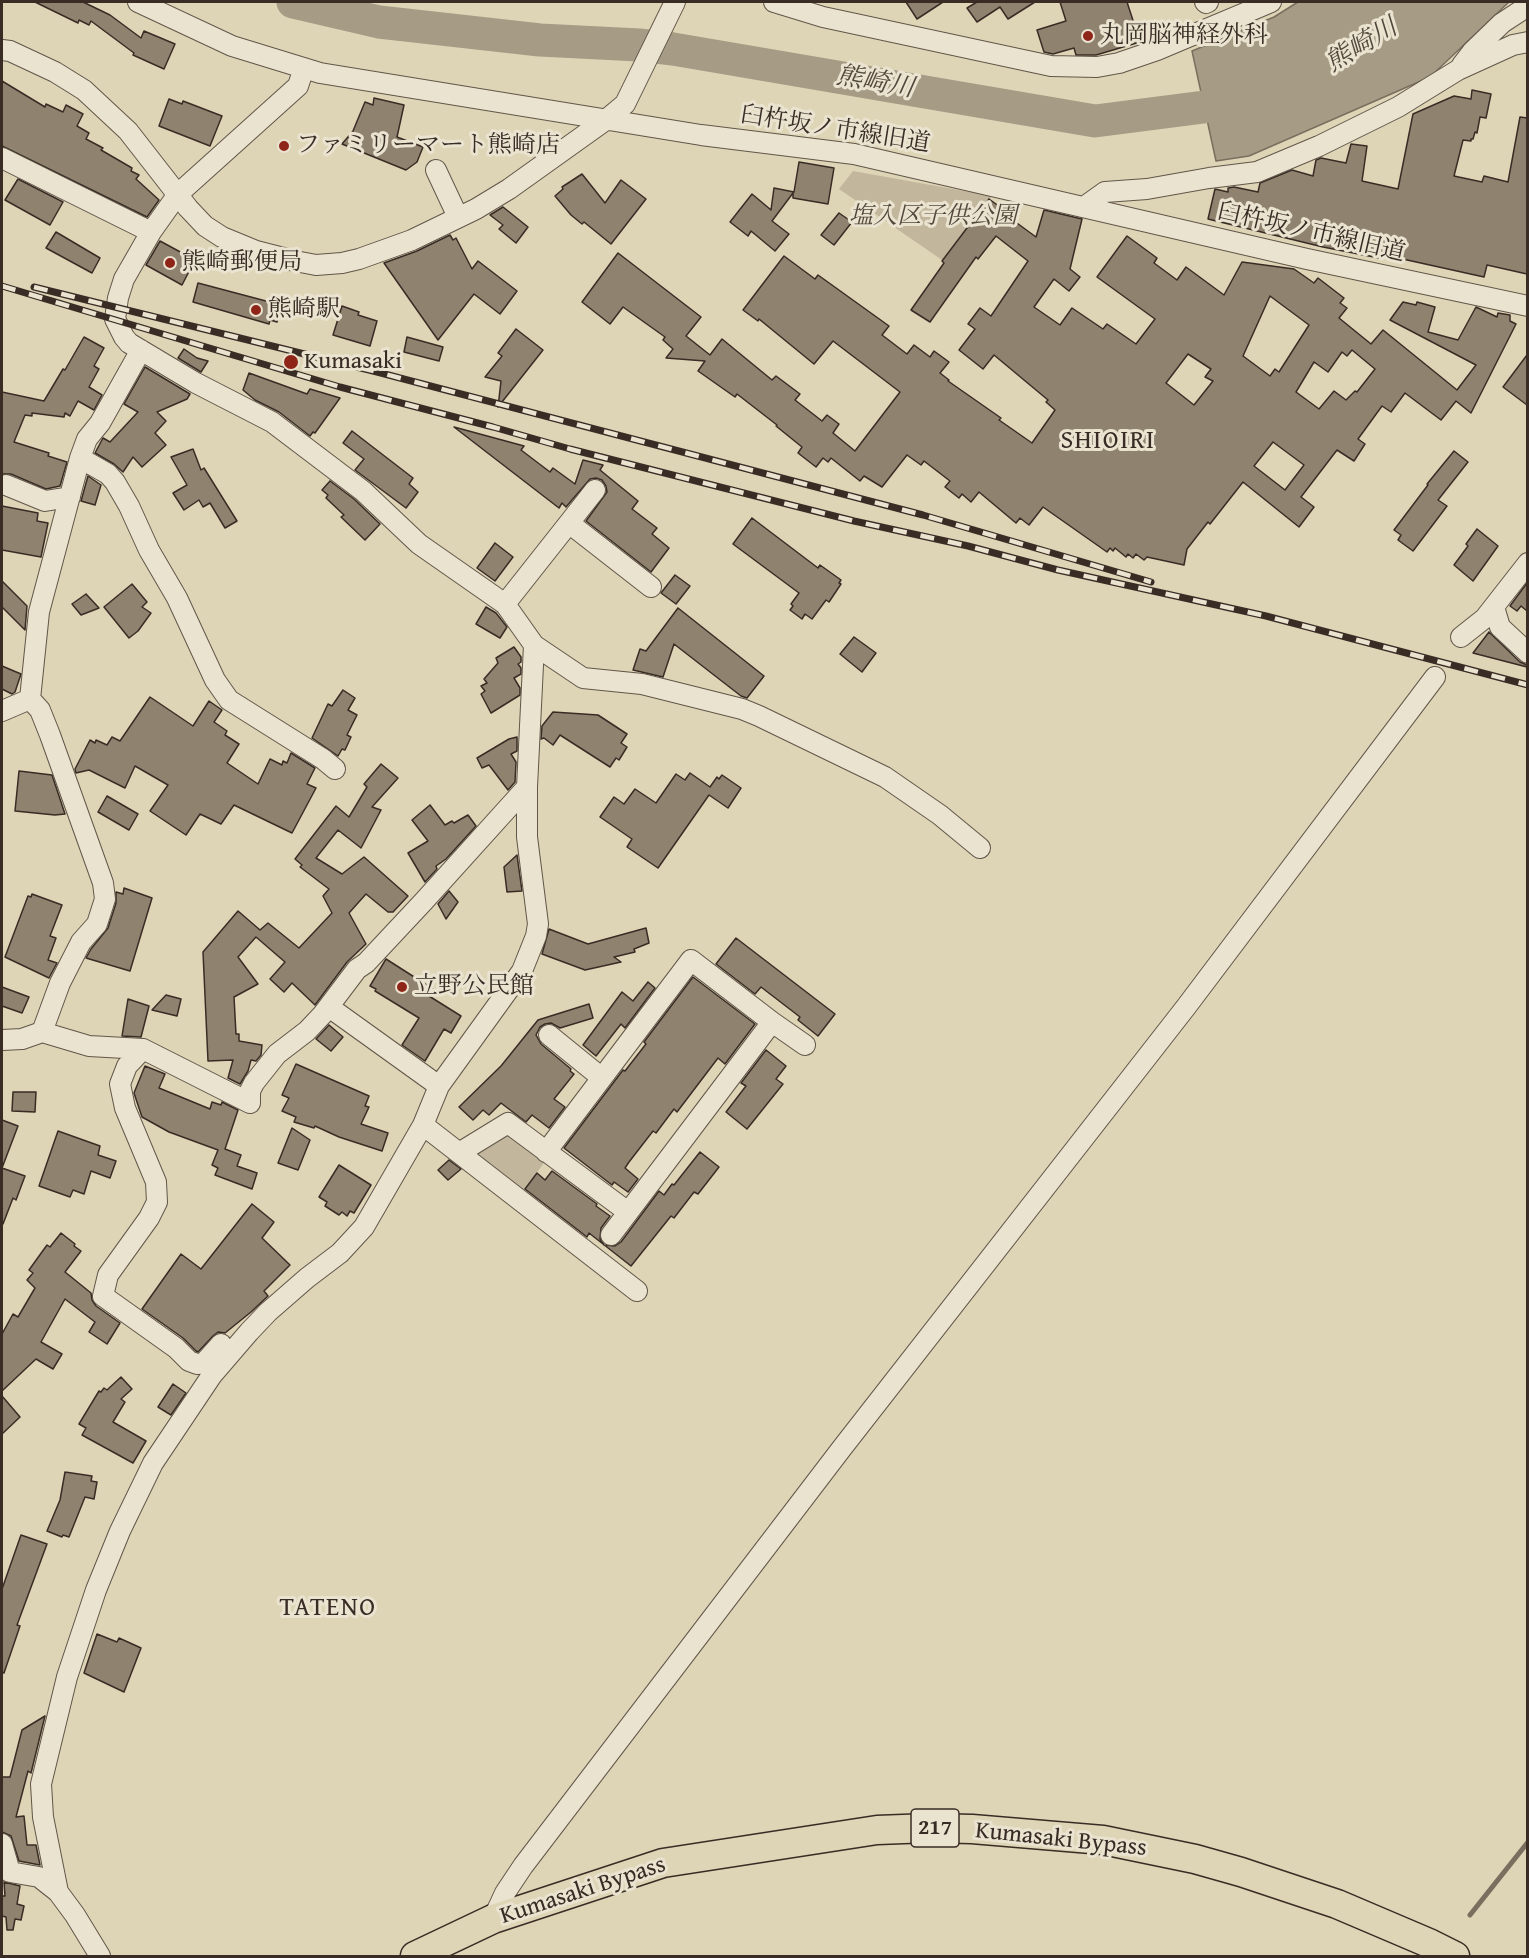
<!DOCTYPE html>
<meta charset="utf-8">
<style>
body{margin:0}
#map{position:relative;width:1529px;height:1958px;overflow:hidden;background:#ded4b6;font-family:"Gentium Book Plus",serif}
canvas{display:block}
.frame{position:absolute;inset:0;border:3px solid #392c25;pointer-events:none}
</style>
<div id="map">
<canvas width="1529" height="1958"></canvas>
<div class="frame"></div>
</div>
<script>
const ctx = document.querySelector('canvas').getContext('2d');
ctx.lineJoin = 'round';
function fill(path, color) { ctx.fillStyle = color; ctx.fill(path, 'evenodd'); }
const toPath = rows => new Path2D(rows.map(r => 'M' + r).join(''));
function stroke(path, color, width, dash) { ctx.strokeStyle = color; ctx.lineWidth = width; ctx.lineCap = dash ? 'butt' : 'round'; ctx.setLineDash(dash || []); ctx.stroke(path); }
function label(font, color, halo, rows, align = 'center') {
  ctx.font = font + ' "Gentium Book Plus","Noto Serif JP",serif'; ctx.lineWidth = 6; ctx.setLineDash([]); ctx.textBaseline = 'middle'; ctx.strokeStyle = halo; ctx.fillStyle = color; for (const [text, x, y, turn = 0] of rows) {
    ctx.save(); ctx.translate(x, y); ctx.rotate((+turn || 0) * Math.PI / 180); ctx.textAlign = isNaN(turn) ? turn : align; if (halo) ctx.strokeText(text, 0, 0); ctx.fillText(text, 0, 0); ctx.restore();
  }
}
fill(toPath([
 [853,171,992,196,942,260,839,189],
 [504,1132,512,1134,546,1160,520,1196,474,1153]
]), '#c2b79d');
const water = toPath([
 [1298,2,1509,2,1430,77,1249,156,1216,161,1192,51,1274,17,1298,2]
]);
fill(water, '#a69b85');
stroke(water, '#7a6f5f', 1.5);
stroke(toPath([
 [1470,1915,1528,1842]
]), '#7a6f5f', 5);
stroke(toPath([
 [293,2,379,22,540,40,639,45,673,49,1095,121,1204,107,1248,95]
]), '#a69b85', 33);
const building = toPath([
 [35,2,83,2,110,15,141,38,144,31,175,44,164,69,133,55,134,53,91,21,89,25,79,20,78,23,35,2],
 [906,2,943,2,917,19,906,2],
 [977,2,1035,2,1008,19,1000,7,977,22,967,8,977,2],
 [1060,2,1127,2,1140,42,1096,55,1076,55,1074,48,1053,54,1044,52,1037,30,1066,21,1060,2],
 [2,81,45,107,46,104,63,112,66,105,83,114,77,126,89,133,86,139,103,148,101,150,132,168,131,171,139,175,136,179,159,200,147,217,2,146,2,81],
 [1472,90,1491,94,1486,118,1480,117,1477,133,1475,132,1473,139,1471,139,1471,141,1463,140,1454,176,1482,182,1484,176,1508,182,1520,117,1527,118,1527,274,1487,265,1484,277,1380,254,1379,258,1323,247,1208,219,1215,189,1228,192,1228,188,1234,187,1258,192,1260,183,1292,170,1313,176,1316,160,1321,158,1346,163,1351,144,1367,146,1362,181,1398,189,1413,114,1454,96,1471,99,1472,90],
 [374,98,404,105,397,137,423,147,417,162,406,170,342,144,353,131,365,102,373,105,374,98],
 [169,99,182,104,183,101,222,116,210,146,159,126,169,99],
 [799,162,834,168,828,204,793,198,793,193,772,221,789,234,775,251,751,231,748,236,730,222,752,194,771,210,774,188,794,192,799,162],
 [582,174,605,203,621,180,646,199,611,244,584,222,582,224,571,215,555,196,563,189,562,187,582,174],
 [18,179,63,202,50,225,5,200,18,179],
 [989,199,1007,212,1006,215,1036,237,1044,210,1082,219,1070,269,1080,277,1069,291,1054,279,1034,307,1060,325,1072,308,1103,329,1107,324,1136,344,1155,319,1097,277,1127,236,1157,258,1154,263,1177,280,1186,267,1224,295,1242,262,1294,269,1314,283,1318,278,1344,298,1340,303,1347,308,1339,318,1371,344,1383,330,1457,390,1476,365,1390,320,1403,302,1416,305,1417,302,1435,307,1428,332,1458,340,1476,307,1497,317,1498,313,1510,315,1510,321,1516,324,1471,413,1456,401,1441,420,1405,393,1391,412,1382,406,1358,439,1365,444,1354,461,1337,450,1301,497,1314,507,1299,527,1243,482,1210,524,1208,522,1187,549,1184,565,1147,557,1144,560,1136,554,1133,558,1128,554,1126,557,1115,548,1113,551,1110,548,1107,552,1043,507,1029,525,1020,518,1016,523,979,492,971,502,962,494,959,498,945,487,950,481,924,461,921,465,907,455,882,487,864,476,860,481,831,458,828,462,823,458,816,467,798,453,802,447,776,426,777,425,737,394,735,397,698,371,705,361,666,358,673,349,663,340,665,337,623,307,610,324,582,302,618,253,701,317,686,336,710,355,722,339,772,380,776,376,800,394,795,400,822,421,827,415,839,424,833,433,855,451,900,392,833,341,814,364,759,319,758,321,743,310,784,256,815,279,818,275,889,326,882,335,907,354,914,345,930,357,934,351,949,362,940,373,949,380,948,381,1001,418,999,420,1032,443,1055,410,1046,402,1048,400,994,355,983,369,959,350,975,329,968,324,980,308,991,316,1028,261,996,236,978,259,976,257,930,322,911,310,944,263,942,261,989,199],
 [1270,296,1309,325,1279,372,1275,369,1270,376,1243,356,1270,296],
 [1352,350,1375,369,1357,392,1355,391,1346,400,1334,391,1319,409,1296,392,1314,362,1328,372,1342,352,1347,356,1352,350],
 [1188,354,1211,369,1205,377,1213,381,1194,405,1166,383,1188,354],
 [1273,442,1304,465,1285,490,1254,466,1273,442],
 [503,207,528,227,516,243,499,229,503,225,490,215,503,207],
 [839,213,852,222,834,245,821,235,839,213],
 [56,232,100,258,92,273,46,248,56,232],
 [450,235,453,240,456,238,472,269,478,261,517,291,500,314,474,294,438,340,384,263,417,251,450,235],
 [160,241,195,260,182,285,146,265,160,241],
 [198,283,281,305,277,322,270,320,269,324,193,302,198,283],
 [342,306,359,312,358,315,377,321,370,346,333,335,342,306],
 [516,329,543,350,498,407,501,381,485,377,502,356,498,353,516,329],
 [84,337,104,348,94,366,99,369,89,387,102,395,94,410,78,401,70,416,65,413,64,417,32,413,32,416,25,415,14,442,49,453,48,456,67,462,60,486,46,489,11,474,2,474,2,392,44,401,63,369,65,370,84,337],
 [407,337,443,347,439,361,404,352,407,337],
 [184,349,197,358,208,361,201,372,178,358,184,349],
 [1527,355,1527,405,1503,387,1527,355],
 [145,367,190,394,187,399,157,412,166,421,155,433,166,445,142,467,133,457,123,472,114,464,95,453,103,438,110,442,138,412,124,404,145,367],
 [249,373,307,394,310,389,340,398,315,433,313,432,310,436,279,412,255,400,243,390,249,373],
 [454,427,524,446,521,450,550,472,553,468,575,484,583,460,603,465,600,470,638,501,632,509,657,528,652,534,669,548,651,572,586,521,607,492,606,486,602,480,596,478,590,479,566,507,562,503,559,508,454,427],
 [352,431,413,478,409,484,418,492,406,508,355,470,364,459,343,443,352,431],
 [193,449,201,470,204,468,237,521,225,528,210,503,203,507,199,500,184,510,173,493,187,485,171,457,193,449],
 [1454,451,1468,462,1438,500,1447,506,1413,551,1398,540,1401,535,1394,530,1428,485,1427,484,1454,451],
 [88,476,101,485,95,505,81,501,88,476],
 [330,481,354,499,380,524,365,540,341,517,344,515,326,498,328,495,322,490,330,481],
 [2,506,38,513,37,521,48,523,41,557,2,550,2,506],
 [752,518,818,568,820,565,841,580,839,583,841,584,829,602,826,600,812,619,805,614,802,619,790,610,793,606,791,604,799,593,733,544,752,518],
 [1477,529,1498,546,1473,581,1454,565,1468,546,1466,544,1477,529],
 [495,543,513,557,495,581,477,568,495,543],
 [675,575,690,586,676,604,661,593,675,575],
 [2,581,27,606,25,630,2,607,2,581],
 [1527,583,1527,611,1521,606,1517,611,1510,606,1527,583],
 [132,584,147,602,142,607,151,613,138,631,129,638,104,607,132,584],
 [86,594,99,608,81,615,72,604,86,594],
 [486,607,496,613,507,627,500,638,476,624,486,607],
 [678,608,764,676,747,698,741,696,674,644,663,677,633,670,640,649,646,651,678,608],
 [1489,632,1520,662,1527,665,1527,667,1473,653,1489,632],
 [854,637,876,653,862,672,840,654,854,637],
 [514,647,521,657,521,662,518,664,521,668,521,674,514,678,520,688,520,695,491,713,481,694,485,691,481,686,487,683,484,679,498,663,496,658,514,647],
 [2,666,21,674,15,692,12,694,2,689,2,666],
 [343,690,355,698,348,710,357,715,347,735,351,737,345,750,342,749,338,756,312,738,328,704,332,706,343,690],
 [150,697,193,726,209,701,222,710,214,722,227,731,225,735,239,744,227,763,258,784,270,759,282,765,283,761,287,763,291,753,315,768,307,784,316,788,292,833,234,805,221,824,200,814,186,835,150,811,168,785,135,766,125,788,89,770,76,773,75,769,90,740,95,743,96,740,107,745,112,737,120,741,150,697],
 [553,712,598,715,627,734,621,743,627,747,619,760,616,758,610,767,560,735,553,745,544,738,541,739,542,726,553,712],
 [517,737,517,751,511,754,516,762,515,782,508,790,489,765,482,768,477,758,509,739,517,737],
 [381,764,398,778,372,807,381,810,361,848,338,830,316,858,342,874,364,857,408,896,393,912,388,912,366,894,349,913,366,944,347,962,315,1005,292,983,284,992,270,979,285,962,256,937,238,957,258,984,234,997,236,1034,239,1034,239,1041,262,1045,261,1055,256,1061,251,1060,248,1071,240,1084,228,1078,233,1060,208,1061,203,952,238,911,260,930,268,923,299,948,332,913,323,896,329,889,300,867,302,865,295,859,336,806,349,817,367,787,364,784,381,764],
 [19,771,52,775,65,814,55,815,15,811,19,771],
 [690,773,710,787,717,777,719,779,722,775,741,788,728,808,709,795,658,868,627,847,632,839,600,817,614,797,624,804,635,789,656,803,676,774,685,780,690,773],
 [107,796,138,814,129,830,98,812,107,796],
 [430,805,445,825,452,821,454,823,468,815,476,826,446,859,436,866,437,869,425,882,408,853,428,841,412,820,430,805],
 [517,855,522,891,507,892,504,867,517,855],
 [124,888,152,898,130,971,86,958,91,949,108,928,116,903,116,892,123,894,124,888],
 [449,891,458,902,446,919,438,904,449,891],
 [32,894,62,905,50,936,56,938,48,960,57,963,49,978,5,957,28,896,31,897,32,894],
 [646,928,649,943,634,949,635,952,614,957,621,962,585,970,542,954,549,929,588,944,646,928],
 [736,938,835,1014,818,1036,798,1020,800,1017,761,987,755,994,716,964,736,938],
 [386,959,433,989,429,996,461,1016,451,1033,444,1029,425,1061,402,1045,419,1018,375,991,376,989,370,986,386,959],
 [693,977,755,1024,725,1064,718,1058,677,1112,674,1109,656,1133,653,1131,629,1162,625,1168,638,1179,628,1192,614,1182,612,1185,564,1148,623,1070,625,1071,646,1044,644,1042,693,977],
 [648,982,655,988,625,1028,621,1024,596,1056,583,1045,622,992,633,1001,648,982],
 [2,987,29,997,22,1013,2,1006,2,987],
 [166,995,181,999,177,1016,152,1010,166,995],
 [128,999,149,1006,141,1037,122,1036,128,999],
 [589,1004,593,1018,560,1028,551,1023,545,1024,540,1027,536,1035,541,1044,571,1069,570,1071,574,1074,554,1099,565,1107,549,1128,532,1115,526,1122,501,1103,489,1115,483,1110,473,1120,459,1107,501,1066,538,1020,589,1004],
 [329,1025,343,1037,331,1051,316,1039,329,1025],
 [766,1050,786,1066,776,1079,783,1084,747,1129,726,1112,746,1086,741,1083,766,1050],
 [296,1064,369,1096,365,1106,369,1107,361,1124,388,1133,382,1151,339,1137,315,1126,314,1128,294,1122,296,1117,282,1111,289,1098,282,1095,296,1064],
 [145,1066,165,1074,159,1088,210,1109,212,1102,221,1105,222,1102,238,1110,225,1149,241,1155,237,1166,257,1173,252,1189,215,1175,218,1168,212,1165,218,1150,169,1132,142,1117,134,1093,145,1066],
 [13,1092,36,1092,35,1112,12,1111,13,1092],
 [2,1120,18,1126,2,1168,25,1176,16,1200,13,1198,3,1224,2,1224,2,1120],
 [292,1128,310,1140,298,1170,278,1163,292,1128],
 [58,1131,100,1146,98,1155,116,1161,110,1178,91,1171,84,1194,73,1190,70,1197,39,1186,58,1131],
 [700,1152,719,1167,698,1194,694,1192,674,1218,671,1216,631,1266,589,1233,587,1237,525,1189,537,1173,545,1180,552,1171,597,1204,596,1206,610,1216,601,1228,600,1239,604,1245,615,1246,621,1242,659,1191,664,1195,672,1184,674,1185,700,1152],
 [449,1160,461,1169,448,1180,438,1170,449,1160],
 [339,1165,371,1185,354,1213,350,1211,347,1216,342,1212,339,1215,325,1206,327,1202,319,1197,339,1165],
 [252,1204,274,1222,262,1238,290,1265,264,1291,268,1296,251,1312,225,1333,218,1332,213,1336,198,1352,196,1351,183,1338,142,1309,181,1254,201,1269,252,1204],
 [61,1233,75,1244,74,1246,81,1251,65,1272,91,1293,92,1300,96,1306,120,1323,107,1344,89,1332,95,1322,65,1299,41,1342,62,1354,53,1369,36,1359,2,1391,2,1334,13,1314,18,1317,35,1288,27,1280,33,1273,29,1270,47,1245,50,1247,61,1233],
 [121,1377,132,1389,121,1399,125,1402,113,1422,146,1441,133,1463,82,1435,86,1428,79,1424,99,1391,101,1392,104,1388,107,1390,121,1377],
 [173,1384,186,1393,171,1415,158,1407,173,1384],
 [2,1396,20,1417,2,1434,2,1396],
 [65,1472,92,1476,91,1481,97,1482,94,1499,85,1497,69,1537,63,1535,62,1537,47,1531,60,1500,65,1472],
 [21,1535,47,1544,17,1625,20,1626,4,1673,2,1672,2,1589,21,1535],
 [97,1634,117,1642,119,1638,141,1648,124,1692,84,1673,97,1634],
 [45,1716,31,1773,28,1771,16,1817,24,1816,27,1845,36,1845,40,1865,19,1861,11,1836,2,1832,2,1777,10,1777,22,1730,45,1716],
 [4,1882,20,1886,17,1904,24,1906,21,1920,15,1919,13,1930,7,1930,6,1917,2,1916,2,1896,5,1896,4,1882]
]);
fill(building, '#8f8370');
stroke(building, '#392c25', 1.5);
const minor = toPath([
 [138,2,232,46,320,73,701,135,854,154,1307,259,1528,306],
 [774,2,823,17,1051,66,1097,67,1119,63,1157,50,1271,2],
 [1205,2,1206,3,1208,2],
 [2,50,10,51,55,72,84,90,128,131,188,208,205,226,222,237,256,251,295,261,316,265,342,263,359,259,412,240,476,209,509,189,607,119,625,104,675,2],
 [1462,65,1472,52,1502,23,1528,6],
 [304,68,298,86,178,194,151,232,124,279,118,298,115,319,124,337,129,343,196,383,272,422,363,491,419,544,505,604,534,645,583,678,642,684,742,709,759,716,885,777,940,815,980,848],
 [2,158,151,232],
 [436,170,458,217],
 [1084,207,1105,192,1147,189,1209,178,1257,172,1319,146,1398,107,1458,70,1513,45,1528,42],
 [80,458,108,474,115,482,129,506,149,550,177,598,215,680,229,700,323,759,335,769],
 [6,485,45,501,70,497],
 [569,523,651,587],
 [505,604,595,490],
 [1494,607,1500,627,1528,653],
 [1461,637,1485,618,1528,563],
 [2,711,30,699],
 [329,1007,439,1086],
 [42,1032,60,983,81,942,97,924,105,899,103,883,50,735,40,710,30,699,39,612,80,458,87,439,100,423,141,350],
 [549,1035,602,1078],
 [2,1040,22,1039,42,1032,89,1046,143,1049,250,1103,250,1091,254,1083,277,1054,307,1031,323,1014,357,969,366,963,424,901,527,787],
 [143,1049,127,1066,120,1084,125,1108,156,1182,157,1202,149,1218,108,1275,103,1296,176,1348,189,1361,197,1364,204,1363,221,1344],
 [423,1125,637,1291],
 [546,1152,691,960,772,1022,805,1045],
 [459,1153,508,1123,628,1212],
 [611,1235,772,1022],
 [2,1844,10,1872,39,1877,58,1892],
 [493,1919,505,1893,523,1866,842,1448,1186,1007,1435,677],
 [100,1956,75,1915,58,1892,43,1817,41,1784,67,1677,96,1590,120,1531,153,1463,212,1375,249,1332,268,1312,307,1278,340,1253,364,1227,423,1125,439,1086,522,971,536,936,538,924,527,837,527,787,534,645]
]);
const highway = toPath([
 [415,1956,493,1919,663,1863,877,1830,930,1828,972,1829,1103,1840,1195,1859,1241,1872,1337,1904,1431,1944,1455,1956]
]);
stroke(minor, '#625649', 22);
stroke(highway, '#392c25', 31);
stroke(minor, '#eae3d0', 20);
stroke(highway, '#ded4b6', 28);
const rail = toPath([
 [2,286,340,387,493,427,570,449,854,521,968,546,1058,570,1266,616,1528,685],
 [34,287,377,372,923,515,1151,582]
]);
stroke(rail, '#392c25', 7);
stroke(rail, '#eae3d0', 4.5, [14]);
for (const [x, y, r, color] of [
 [1088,36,6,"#8f2418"],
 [284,146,6,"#8f2418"],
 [170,263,6,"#8f2418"],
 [256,310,6,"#8f2418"],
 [291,362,8,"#8f2418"],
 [402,987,6,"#8f2418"]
]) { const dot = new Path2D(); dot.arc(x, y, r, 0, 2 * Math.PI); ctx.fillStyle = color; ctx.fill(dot); stroke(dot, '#eae3d0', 2); }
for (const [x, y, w] of [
 [935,1828,48]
]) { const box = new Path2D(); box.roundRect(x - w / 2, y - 19, w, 38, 4.5); ctx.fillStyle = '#eae3d0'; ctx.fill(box); stroke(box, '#392c25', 1.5); }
label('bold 22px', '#392c25', null, [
 ["217",935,1828]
]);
label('24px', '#392c25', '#eae3d0', [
 ["丸岡脳神経外科",1100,36],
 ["ファミリーマート熊崎店",296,146],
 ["熊崎郵便局",182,263],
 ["熊崎駅",268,310],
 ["Kumasaki",304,362],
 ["立野公民館",414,987]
], 'left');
label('24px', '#392c25', '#eae3d0', [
 ["臼杵坂ノ市線旧道",835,130,9],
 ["臼杵坂ノ市線旧道",1311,233,13],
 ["Kumasaki Bypass",1061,1840,6],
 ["Kumasaki Bypass",583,1891,-18]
]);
label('italic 24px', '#54483d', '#eae3d0', [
 ["塩入区子供公園",933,217]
]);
label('italic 26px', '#54483d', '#eae3d0', [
 ["熊崎川",1362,46,-31],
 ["熊崎川",875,83,10]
]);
ctx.letterSpacing = '1.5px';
label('26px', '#392c25', '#eae3d0', [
 ["SHIOIRI",1108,441],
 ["TATENO",328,1608]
]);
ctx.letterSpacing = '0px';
</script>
